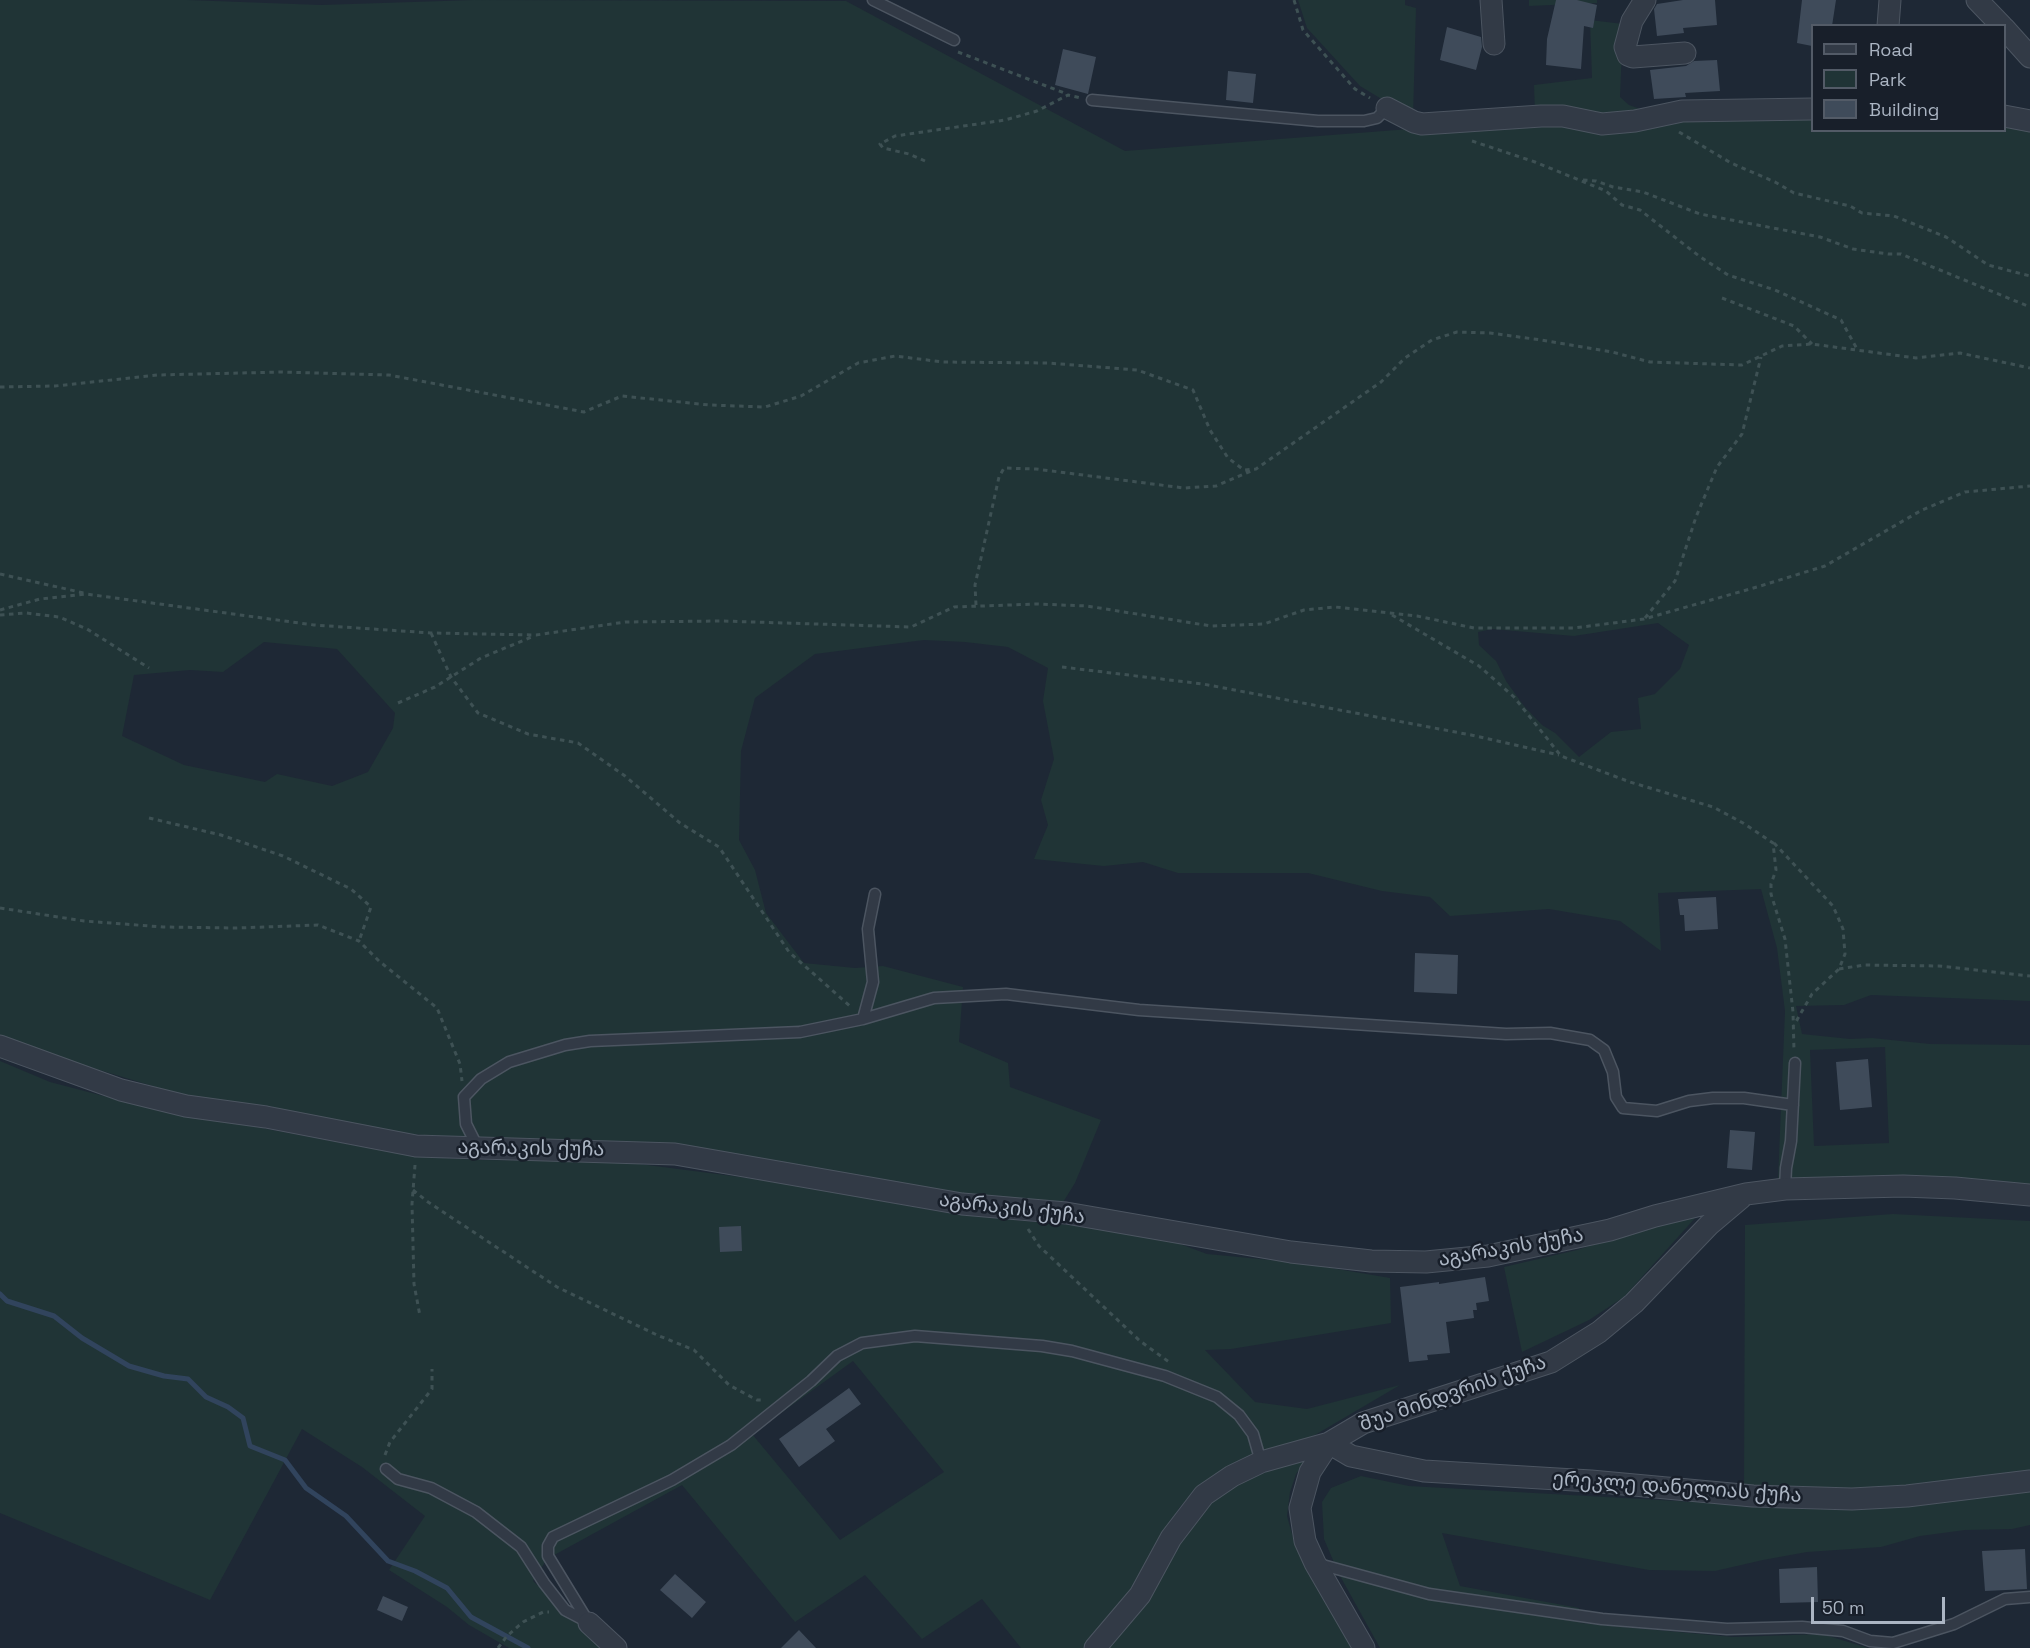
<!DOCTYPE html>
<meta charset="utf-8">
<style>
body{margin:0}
#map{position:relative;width:2030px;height:1648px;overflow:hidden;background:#1e2835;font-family:"Space Grotesk",sans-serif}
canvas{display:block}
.legend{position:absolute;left:1811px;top:24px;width:195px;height:108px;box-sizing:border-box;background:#181f2a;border:2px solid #535b67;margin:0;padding:8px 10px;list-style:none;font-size:18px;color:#abb5c3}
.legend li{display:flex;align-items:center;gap:12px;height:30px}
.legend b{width:30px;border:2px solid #535b67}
.scale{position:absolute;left:1811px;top:1597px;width:134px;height:27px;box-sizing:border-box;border:3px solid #abb5c3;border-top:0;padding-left:8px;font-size:18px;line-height:21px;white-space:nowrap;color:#abb5c3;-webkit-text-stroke:4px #181f2a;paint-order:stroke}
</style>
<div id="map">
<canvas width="2030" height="1648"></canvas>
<ul class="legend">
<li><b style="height:8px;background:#323a46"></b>Road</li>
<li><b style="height:16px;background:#203436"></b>Park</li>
<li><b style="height:16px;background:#3f4b5a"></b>Building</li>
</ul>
<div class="scale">50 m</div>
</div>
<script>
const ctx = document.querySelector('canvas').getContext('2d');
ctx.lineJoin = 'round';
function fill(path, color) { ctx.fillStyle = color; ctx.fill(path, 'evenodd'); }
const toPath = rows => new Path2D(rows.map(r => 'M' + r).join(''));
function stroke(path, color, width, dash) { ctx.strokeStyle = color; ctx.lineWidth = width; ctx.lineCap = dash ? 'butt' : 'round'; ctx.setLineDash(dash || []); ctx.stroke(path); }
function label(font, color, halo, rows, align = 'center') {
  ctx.font = font + ' "Space Grotesk","Noto Sans Georgian",sans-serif'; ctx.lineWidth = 5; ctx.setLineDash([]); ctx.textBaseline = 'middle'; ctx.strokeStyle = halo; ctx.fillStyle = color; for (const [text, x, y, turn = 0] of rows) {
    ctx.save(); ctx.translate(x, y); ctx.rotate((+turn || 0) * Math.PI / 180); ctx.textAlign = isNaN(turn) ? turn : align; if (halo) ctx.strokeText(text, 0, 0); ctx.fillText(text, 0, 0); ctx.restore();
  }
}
fill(toPath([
 [0,0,187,0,321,5,474,0,846,1,1125,151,1539,119,1812,113,1812,130,2004,130,2005,120,2030,125,2030,1001,1871,995,1844,1005,1796,1006,1802,1034,1850,1039,1872,1038,1930,1044,2030,1045,2030,1186,1913,1175,1778,1180,1785,1011,1777,948,1761,889,1658,893,1661,951,1620,921,1549,909,1450,916,1430,897,1382,891,1308,873,1178,873,1143,862,1104,866,1034,859,1048,825,1041,800,1054,759,1043,701,1048,668,1008,647,965,642,924,640,815,654,755,698,741,751,739,840,755,870,766,913,804,963,855,968,883,966,963,987,959,1042,1008,1063,1010,1087,1101,1120,1075,1183,1060,1207,467,1138,366,1131,269,1106,189,1097,0,1040],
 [1658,623,1689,645,1680,669,1655,694,1638,698,1641,729,1611,732,1579,757,1555,733,1542,725,1524,706,1506,681,1496,661,1479,645,1478,632,1492,629,1574,636],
 [264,642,337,649,395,713,393,728,368,772,332,786,277,774,265,782,184,765,122,736,134,675,190,670,223,672],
 [1885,1047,1889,1143,1814,1146,1810,1050],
 [1298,0,1405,0,1405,5,1416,8,1413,118,1360,86,1307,28],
 [1529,0,1597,0,1597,3,1529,6],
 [1590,20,1623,24,1620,97,1629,105,1646,111,1637,117,1535,113,1534,85,1592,78],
 [0,1061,50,1082,138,1105,412,1156,478,1160,616,1161,779,1182,953,1214,1119,1230,1161,1237,1207,1254,1302,1263,1390,1278,1391,1323,1231,1349,1205,1350,1255,1402,1307,1409,1400,1385,1315,1435,1200,1485,1179,1508,1132,1598,1089,1648,1021,1648,982,1599,922,1639,865,1575,795,1622,682,1485,547,1559,533,1581,604,1648,509,1648,469,1625,447,1607,389,1570,425,1516,362,1467,302,1429,210,1600,0,1513],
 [853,1361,944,1472,840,1540,752,1434],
 [1699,1211,1696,1217,1624,1297,1589,1320,1522,1352,1504,1267,1577,1250],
 [1893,1214,2030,1221,2030,1471,1893,1488,1744,1489,1745,1225],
 [1312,1451,1296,1474,1290,1492,1287,1516,1295,1545,1356,1648,1105,1648,1175,1540,1213,1496],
 [1361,1476,1409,1486,1748,1505,2030,1488,2030,1525,2012,1529,1965,1530,1920,1536,1881,1547,1807,1552,1763,1560,1715,1571,1649,1570,1442,1533,1460,1586,1579,1608,1580,1623,1733,1637,1822,1634,1868,1648,1380,1648,1339,1574,1324,1539,1322,1502,1331,1488]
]), '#203436');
stroke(toPath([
 [0,1294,7,1301,54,1316,82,1338,129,1366,164,1376,188,1379,206,1397,228,1407,243,1418,250,1446,285,1460,306,1488,346,1516,388,1561,415,1571,447,1588,471,1617,528,1648]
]), '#31445d', 5);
fill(toPath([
 [1556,0,1577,0,1597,5,1593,28,1584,26,1581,69,1546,65,1547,39],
 [1683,0,1715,0,1717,25,1683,28,1684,33,1657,36,1654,9,1657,4],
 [1802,0,1836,0,1832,26,1812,26,1812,46,1797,43],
 [1447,27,1481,37,1482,47,1476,70,1440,60],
 [1063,49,1096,57,1088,94,1055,85],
 [1717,60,1720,91,1685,93,1686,97,1654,99,1650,70,1686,66,1694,61],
 [1228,71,1256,74,1253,103,1226,100],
 [1716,897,1718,929,1685,931,1684,915,1680,915,1678,899],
 [1415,953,1458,955,1457,994,1414,992],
 [1868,1059,1872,1107,1840,1110,1836,1062],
 [1730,1130,1755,1132,1752,1170,1727,1168],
 [741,1226,742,1251,720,1252,719,1227],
 [1485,1277,1489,1301,1476,1303,1477,1310,1473,1310,1474,1318,1446,1322,1450,1353,1427,1355,1428,1360,1409,1362,1400,1287,1439,1282,1439,1284],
 [849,1388,861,1404,826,1429,835,1441,799,1467,779,1439],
 [2025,1549,2027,1589,1985,1591,1982,1551],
 [1817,1567,1818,1602,1780,1603,1779,1569],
 [675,1574,706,1602,692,1618,660,1590],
 [383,1596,408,1607,402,1621,377,1610],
 [799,1630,816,1648,781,1648]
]), '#3f4b5a');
const lane = toPath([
 [873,0,954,40],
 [1092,100,1318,121,1364,121,1377,118,1387,108],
 [863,1019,934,998,1006,994,1139,1010,1506,1034,1550,1033,1590,1040,1604,1050,1613,1072,1616,1097,1623,1108,1657,1111,1689,1101,1713,1098,1744,1098,1793,1105],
 [478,1148,466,1124,464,1097,481,1079,509,1062,565,1045,590,1041,800,1032,863,1019,873,982,868,929,875,894],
 [1785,1189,1786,1168,1791,1141,1795,1063],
 [386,1469,398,1479,431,1488,476,1512,521,1547,544,1583,565,1610,586,1621],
 [1315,1563,1429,1594,1602,1619,1727,1629,1802,1627,1843,1631,1870,1641,1893,1643,1954,1624,2005,1599,2030,1597],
 [589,1623,548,1556,548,1546,553,1537,672,1480,731,1445,811,1381,837,1356,862,1343,915,1336,1042,1346,1072,1351,1165,1376,1217,1397,1239,1415,1253,1434,1261,1462]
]);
const street = toPath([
 [1491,0,1494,44],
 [1645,0,1632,21,1628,36,1625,47,1628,55,1633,57,1685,53],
 [1977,0,2002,26],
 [1888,26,1890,0],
 [2004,28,2030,57],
 [1387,108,1414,122,1422,124,1541,116,1563,116,1602,124,1635,121,1682,111,1812,109],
 [2004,116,2030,121],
 [0,1046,121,1090,186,1106,266,1117,416,1146,675,1154,962,1204,1066,1213,1291,1252,1371,1261,1426,1262,1488,1256,1610,1230,1655,1216,1746,1194,1785,1189,1903,1186,1955,1188,2030,1195],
 [589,1623,616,1648],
 [1095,1648,1140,1595,1171,1538,1204,1495,1232,1476,1261,1462,1329,1443,1351,1456,1424,1471,1591,1481,1753,1496,1852,1499,1907,1496,2030,1481],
 [1364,1648,1315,1563,1305,1541,1300,1508,1310,1472,1329,1443,1363,1423,1551,1362,1599,1332,1634,1303,1709,1225,1741,1198]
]);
stroke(lane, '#4c5561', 13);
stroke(street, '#4c5561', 23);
stroke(toPath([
 [1294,0,1303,30,1355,89,1370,98],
 [958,52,1067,94],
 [1679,132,1731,163,1775,182,1794,193,1850,206,1862,213,1894,216,1946,237,1988,265,2030,276],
 [1472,141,1535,162,1606,191,1622,205,1640,210,1699,256,1728,275,1775,290,1841,320,1857,349],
 [925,161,909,154,883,148,880,144,895,136,1005,120,1037,111,1068,95,1081,98],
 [1583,180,1596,181,1613,187,1643,192,1700,214,1820,237,1853,249,1888,254,1901,254,2030,307],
 [1722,298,1794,326,1812,344],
 [0,387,55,386,158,375,282,372,389,375,584,412,622,396,709,405,765,407,801,396,858,363,895,356,943,362,1048,363,1137,370,1193,390,1210,430,1228,458,1244,470,1256,469,1381,382,1405,358,1432,340,1457,332,1490,333,1541,340,1612,352,1650,362,1742,365,1782,346,1812,344,1916,358,1960,353,2030,368],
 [0,574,84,593],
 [976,605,975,585,999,477,1004,468,1036,469,1184,488,1216,486,1251,471],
 [0,610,40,599,86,594,314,625,431,633,536,635,625,622,722,621,911,627,954,607,1037,604,1087,606,1211,626,1264,624,1304,610,1335,607,1417,616,1474,628,1574,628,1644,619,1757,587,1825,566,1922,510,1965,492,2030,486],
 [0,615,26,613,59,617,87,629,149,668],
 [1392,615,1479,666,1514,697,1561,756,1630,782,1713,807,1743,823,1773,843,1776,870,1771,884,1771,894,1785,939,1793,1012,1794,1051],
 [1645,618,1675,581,1696,517,1717,467,1742,434,1761,357],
 [431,633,451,677,478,713,528,734,578,743,625,776,680,823,719,847,789,952,851,1007],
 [1062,667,1203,684,1471,735,1559,755],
 [398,703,435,687,481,658,534,636],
 [149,818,221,835,283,856,351,889,371,907,359,941],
 [1774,843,1833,906,1843,929,1845,954,1839,969,1812,994,1794,1025],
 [0,908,84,921,163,927,237,928,318,925,359,941,379,961,437,1008,460,1064,462,1081],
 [1839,969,1864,965,1939,966,2030,976],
 [415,1165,412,1204,414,1284,420,1316],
 [413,1190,428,1202,557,1287,657,1335,694,1350,729,1385,757,1400,765,1400],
 [1028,1229,1039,1246,1140,1341,1169,1362],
 [385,1455,390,1442,432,1389,432,1369],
 [498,1648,507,1636,523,1622,543,1612,549,1612]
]), '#3e5154', 3, [4.5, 4.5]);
stroke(lane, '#323a46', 10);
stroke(street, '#323a46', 21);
label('20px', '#abb5c3', '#181f2a', [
 ["აგარაკის ქუჩა",531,1149,1],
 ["აგარაკის ქუჩა",1012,1209,7],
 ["აგარაკის ქუჩა",1511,1248,-10],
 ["შუა მინდვრის ქუჩა",1453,1394,-19],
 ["ერეკლე დანელიას ქუჩა",1677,1488,4]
]);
</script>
